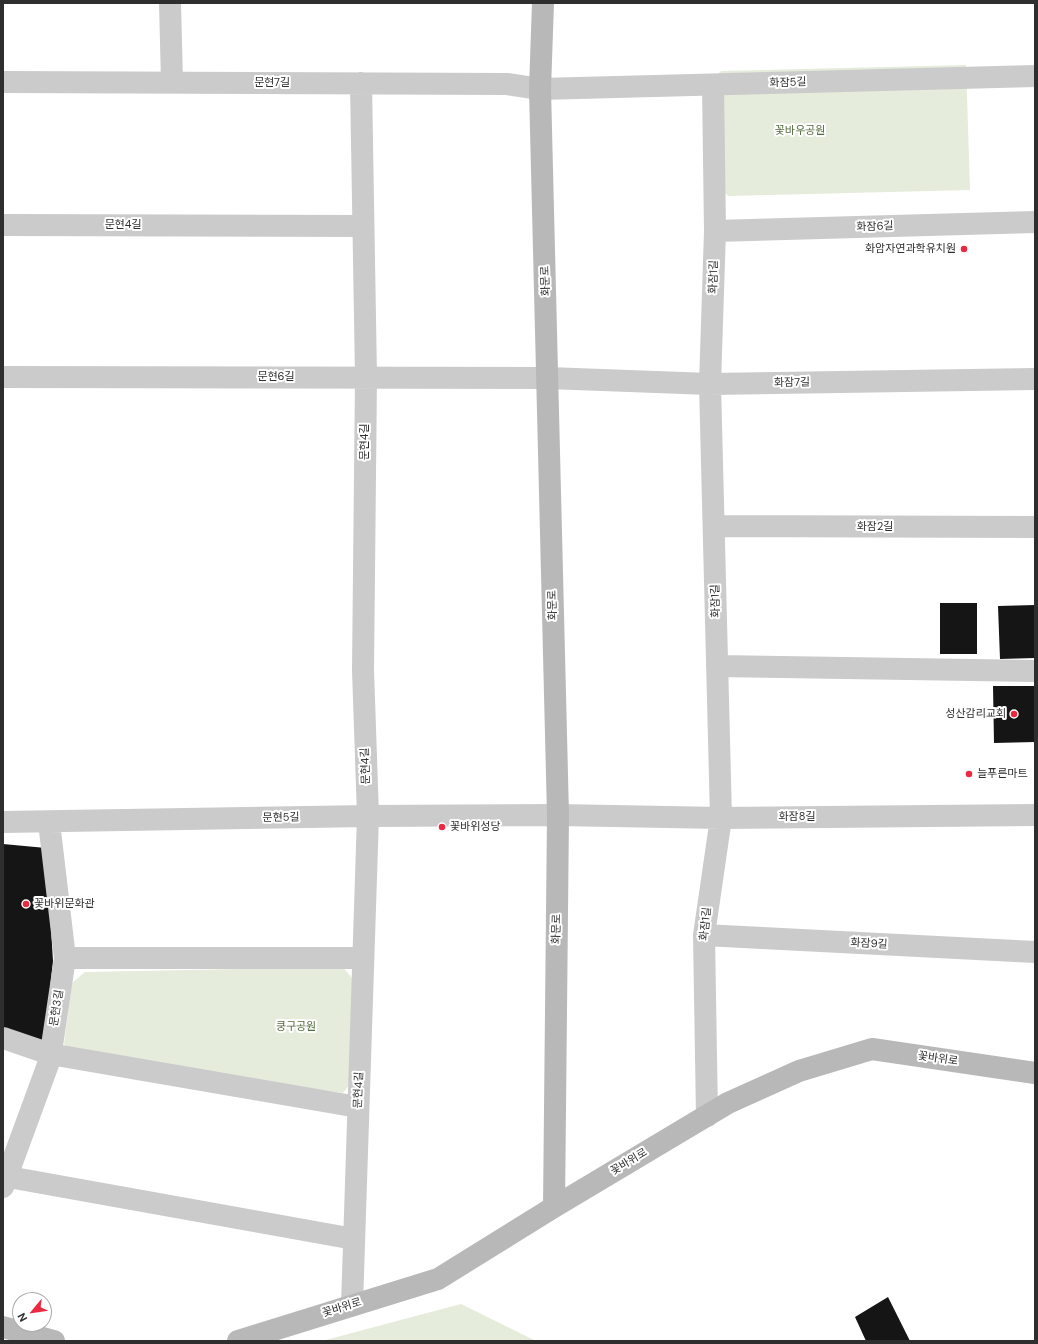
<!DOCTYPE html>
<meta charset="utf-8">
<style>
body{margin:0}
#map{position:relative;width:1038px;height:1344px;overflow:hidden;background:#fff;font-family:"DM Sans",sans-serif}
canvas{display:block}
.frame{position:absolute;inset:0;border:4px solid #2e2e2e;pointer-events:none}
.north{position:absolute;left:12px;top:1292px;width:40px;height:40px;box-sizing:border-box;background:#fff;border:1px solid #ababab;border-radius:50%;rotate:241deg;font-size:11px;font-weight:700;line-height:16px;text-align:center;color:#2e2e2e}
.north::after{content:'';display:block;margin:auto;width:14px;height:18px;background:#eb2a42;clip-path:polygon(50% 0,100% 100%,50% 72%,0 100%)}
</style>
<div id="map">
<canvas width="1038" height="1344"></canvas>
<div class="frame"></div>
<div class="north">N</div>
</div>
<script>
const ctx = document.querySelector('canvas').getContext('2d');
ctx.lineJoin = 'round';
function fill(path, color) { ctx.fillStyle = color; ctx.fill(path, 'evenodd'); }
const toPath = rows => new Path2D(rows.map(r => 'M' + r).join(''));
function stroke(path, color, width, dash) { ctx.strokeStyle = color; ctx.lineWidth = width; ctx.lineCap = dash ? 'butt' : 'round'; ctx.setLineDash(dash || []); ctx.stroke(path); }
function label(font, color, halo, rows, align = 'center') {
  ctx.font = font + ' "DM Sans","Noto Sans KR",sans-serif'; ctx.lineWidth = 4; ctx.setLineDash([]); ctx.textBaseline = 'middle'; ctx.strokeStyle = halo; ctx.fillStyle = color; for (const [text, x, y, turn = 0] of rows) {
    ctx.save(); ctx.translate(x, y); ctx.rotate((+turn || 0) * Math.PI / 180); ctx.textAlign = isNaN(turn) ? turn : align; if (halo) ctx.strokeText(text, 0, 0); ctx.fillText(text, 0, 0); ctx.restore();
  }
}
fill(toPath([
 [966,65,970,190,728,196,715,182,710,82,721,71],
 [343,967,356,983,356,1076,343,1093,76,1056,64,1044,72,983,85,972],
 [461,1304,536,1341,322,1341,442,1309]
]), '#e5ecdb');
fill(toPath([
 [940,603,977,603,977,654,940,654],
 [1035,605,1035,658,1000,659,998,606],
 [993,686,1035,686,1035,742,994,743],
 [3,844,46,848,53,961,44,1043,3,1029],
 [888,1297,910,1341,866,1341,855,1317]
]), '#151515');
stroke(toPath([
 [170,3,172,82],
 [3,82,507,84,540,89,1035,76],
 [3,225,363,226],
 [715,231,1035,222],
 [3,377,548,378,710,384,1035,379],
 [714,526,1035,527],
 [717,666,1035,671],
 [3,822,368,816,558,815,721,818,1035,815],
 [704,935,1035,952],
 [65,958,363,958],
 [3,1038,50,1054,358,1107],
 [707,1116,704,935,721,818,710,384,715,231,713,85],
 [3,1176,354,1239],
 [3,1187,50,1059,65,958,49,822],
 [352,1305,368,816,363,670,366,377,361,83]
]), '#cbcbcb', 22);
stroke(toPath([
 [543,3,540,89,558,815,554,1207],
 [3,1327,54,1341],
 [238,1341,438,1279,554,1207,728,1103,799,1071,872,1049,1035,1073]
]), '#b8b8b8', 22);
for (const [x, y, r, color] of [
 [964,249,4,"#eb2a42"],
 [1014,714,4,"#eb2a42"],
 [969,774,4,"#eb2a42"],
 [442,827,4,"#eb2a42"],
 [26,904,4,"#eb2a42"]
]) { const dot = new Path2D(); dot.arc(x, y, r, 0, 2 * Math.PI); ctx.fillStyle = color; ctx.fill(dot); stroke(dot, '#fff', 1.5); }
label('11px', '#2e2e2e', '#fff', [
 ["문현7길",272,83],
 ["화잠5길",788,83,-2],
 ["문현4길",123,225],
 ["화잠6길",875,227,-2],
 ["화잠1길",714,277,-88],
 ["화문로",546,281,-92],
 ["문현6길",276,377],
 ["화잠7길",792,383,-1],
 ["문현4길",365,442,-90],
 ["화잠2길",875,527],
 ["화잠1길",716,601,-91],
 ["화문로",553,605,-91],
 ["문현4길",366,766,-92],
 ["화잠8길",797,817],
 ["문현5길",281,818,-1],
 ["화잠1길",706,924,-84],
 ["화문로",557,929,-89],
 ["화잠9길",869,944,3],
 ["문현3길",57,1008,-81],
 ["꽃바위로",938,1059,8],
 ["문현4길",359,1090,-88],
 ["꽃바위로",629,1162,-31],
 ["꽃바위로",342,1308,-17]
]);
label('11px', '#536b3a', '#fff', [
 ["꽃바우공원",800,131],
 ["쿵구공원",296,1027]
]);
label('11px', '#2e2e2e', '#fff', [
 ["화암자연과학유치원",956,249,"right"],
 ["성산감리교회",1006,714,"right"],
 ["늘푸른마트",977,774],
 ["꽃바위성당",450,827],
 ["꽃바위문화관",34,904]
], 'left');
</script>
